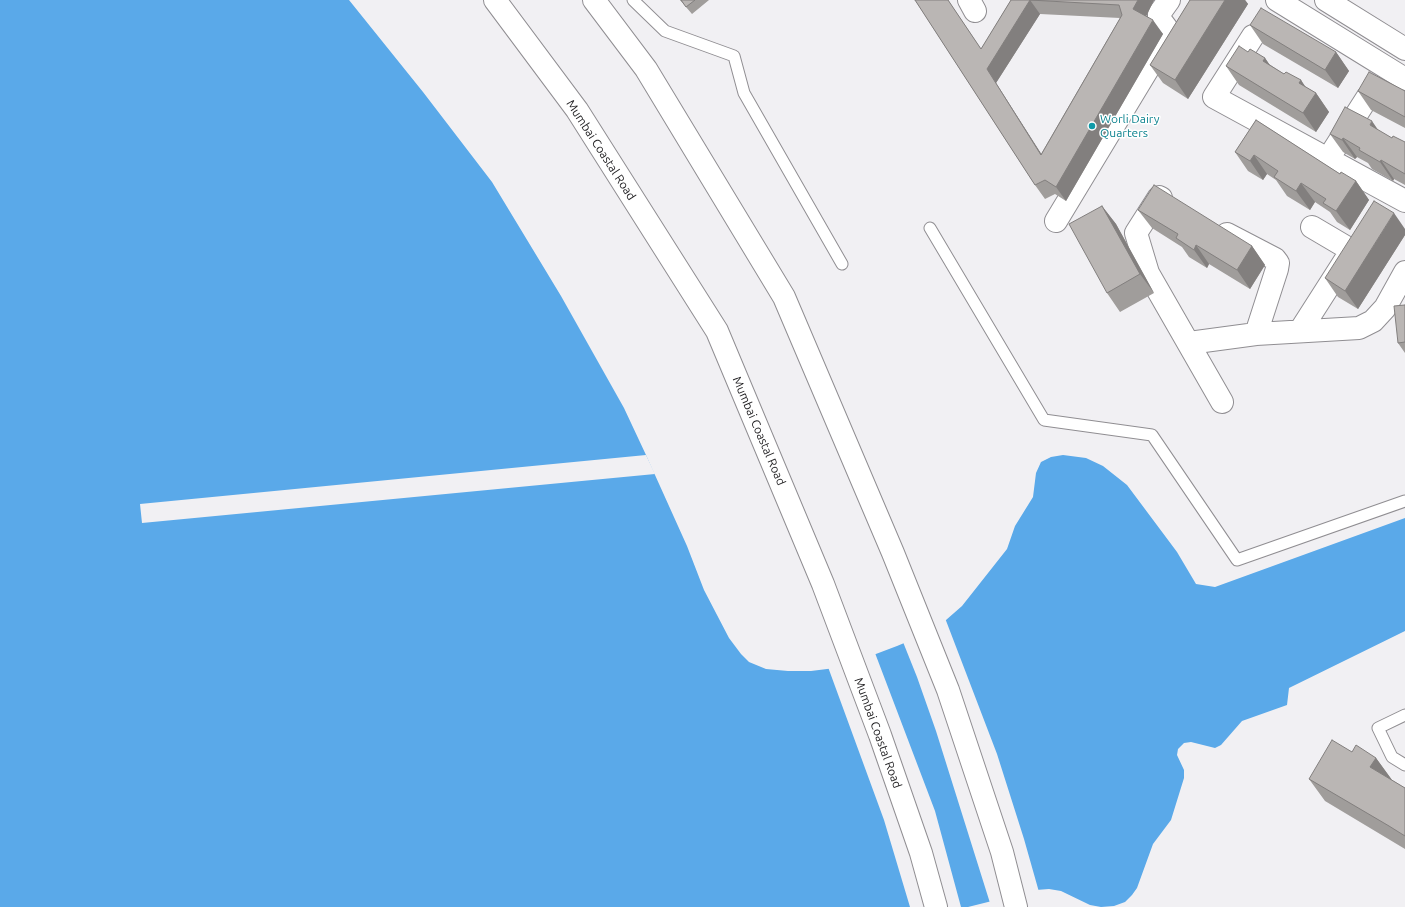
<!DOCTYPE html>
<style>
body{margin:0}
canvas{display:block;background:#f1f0f3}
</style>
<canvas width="1405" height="907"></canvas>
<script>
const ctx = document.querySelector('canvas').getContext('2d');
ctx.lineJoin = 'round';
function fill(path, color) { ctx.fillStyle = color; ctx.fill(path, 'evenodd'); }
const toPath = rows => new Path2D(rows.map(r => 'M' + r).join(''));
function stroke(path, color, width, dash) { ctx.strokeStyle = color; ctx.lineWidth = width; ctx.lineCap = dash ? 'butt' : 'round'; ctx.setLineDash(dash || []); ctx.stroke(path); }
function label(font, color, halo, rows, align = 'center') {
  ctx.font = font + ' Ubuntu,sans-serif'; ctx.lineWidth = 3; ctx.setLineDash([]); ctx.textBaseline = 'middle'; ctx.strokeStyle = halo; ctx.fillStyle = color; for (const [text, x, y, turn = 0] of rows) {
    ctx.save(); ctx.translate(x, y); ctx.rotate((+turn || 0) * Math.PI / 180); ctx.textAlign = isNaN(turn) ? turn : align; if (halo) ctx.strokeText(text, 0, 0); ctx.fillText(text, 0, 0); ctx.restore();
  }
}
fill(toPath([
 [0,0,349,0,423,92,492,182,561,296,624,408,646,455,687,546,704,590,729,638,741,654,749,662,766,669,788,671,811,671,835,668,860,660,897,646,921,636,946,620,962,606,1007,549,1015,526,1033,497,1036,473,1041,462,1051,457,1063,455,1086,458,1103,466,1127,485,1177,552,1196,584,1215,587,1405,518,1405,631,1289,688,1287,705,1242,721,1221,745,1215,748,1191,742,1184,743,1178,749,1177,755,1184,770,1184,778,1171,820,1153,844,1137,888,1132,895,1125,902,1114,906,1101,907,1090,905,1061,891,1049,889,1036,890,968,907,0,907]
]), '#5aa9e9');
fill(toPath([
 [646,455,655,474,142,523,140,504],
 [945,618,997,754,1024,839,1039,892,990,903,936,731,917,677,903,642,920,634],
 [875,653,935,811,961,907,910,907,884,820,828,667,834,666]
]), '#f1f0f3');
const lane = toPath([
 [633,0,665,31,734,56,744,93,842,264],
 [930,228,1044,420,1152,435,1237,560,1405,501],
 [1405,715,1378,728,1392,757,1405,765]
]);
const street = toPath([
 [969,0,975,11],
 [1253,36,1214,97,1405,201],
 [1328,159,1367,98],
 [1161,198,1159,197,1136,233,1148,273,1222,402],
 [1056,221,1169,34,1168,30,1159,18,1159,14,1169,0],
 [1312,227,1351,250],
 [1227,234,1275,259,1278,263,1277,269,1256,334],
 [1300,331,1346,259],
 [1189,343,1256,334,1359,328,1373,321,1385,308,1405,272]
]);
const primary = toPath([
 [1277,0,1405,79],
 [1326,0,1405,49]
]);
const highway = toPath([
 [495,0,577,110,717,331,823,584,880,735,921,853,936,907],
 [594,0,646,69,784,297,893,553,948,690,1002,852,1016,907]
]);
stroke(lane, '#908e92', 13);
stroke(street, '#908e92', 24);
stroke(primary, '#908e92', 24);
stroke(highway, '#908e92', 24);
stroke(lane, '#fff', 11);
stroke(street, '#fff', 22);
stroke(primary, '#fff', 22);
stroke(highway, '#fff', 22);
fill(toPath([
 [680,0,709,0,692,14],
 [915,0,948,0,981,49,1011,0,1154,0,1146,16,1163,34,1066,201,1055,194,1045,199,1035,185],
 [1040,14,1120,18,1041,154,996,83],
 [1190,0,1245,0,1248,4,1188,99,1163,83,1150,65],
 [1250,25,1336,52,1349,71,1338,88,1263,44],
 [1248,52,1265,58,1269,64,1284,74,1301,80,1304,86,1316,93,1329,112,1316,132,1239,85,1226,66],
 [1358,91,1405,91,1405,128,1371,110],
 [1256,120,1340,174,1356,181,1369,200,1350,230,1337,222,1330,212,1315,202,1310,210,1287,196,1276,180,1267,174,1263,180,1248,171,1235,152],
 [1330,134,1392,138,1405,142,1405,185,1394,179,1393,181,1372,169,1368,163,1357,157,1355,159,1343,152],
 [1102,206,1116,224,1154,293,1120,312,1107,293],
 [1138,210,1252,246,1265,265,1250,289,1209,264,1207,268,1189,257,1182,247,1152,228],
 [1405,229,1405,235,1358,309,1338,297,1325,278],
 [1405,305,1405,353,1398,343],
 [1352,752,1376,758,1392,780,1405,788,1405,849,1325,801,1309,779]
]), '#a09d9b');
fill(toPath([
 [1030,0,1040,14,996,83,1051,169,1041,155,987,69],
 [1138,0,1154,0,1143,23,1133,9],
 [1225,0,1245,0,1248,4,1188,99,1175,80],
 [1153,20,1163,34,1066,201,1056,187],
 [1336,52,1349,71,1338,88,1325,70],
 [1265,58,1278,77,1263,61],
 [1301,80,1313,98,1316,93,1329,112,1316,132,1303,113,1299,83],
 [1372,121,1385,140,1370,125],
 [1343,138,1357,157,1355,159,1342,140],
 [1254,155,1267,174,1263,180,1250,161],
 [1381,160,1394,179,1393,181,1380,162],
 [1356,181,1369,200,1350,230,1336,211],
 [1301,183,1315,202,1310,210,1296,191],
 [1102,206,1116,224,1154,293,1140,274],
 [1394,213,1405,229,1405,235,1358,309,1345,291],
 [1196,245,1209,264,1207,268,1194,250],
 [1252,246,1265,265,1250,289,1237,270],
 [1376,758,1392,780,1370,767]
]), '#827f7e');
const building = toPath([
 [681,0,695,0,686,7,681,0],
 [915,0,948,0,981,49,1011,0,1138,0,1133,9,1153,20,1056,187,1045,180,1035,185,915,0],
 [1030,0,1119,5,1122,15,1041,155,987,69,1030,0],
 [1190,0,1225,0,1175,80,1150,65,1190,0],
 [1261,8,1336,52,1325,70,1250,25,1261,8],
 [1239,46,1248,52,1250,49,1265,58,1263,61,1284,74,1286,72,1301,80,1299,83,1316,93,1303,113,1226,66,1239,46],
 [1369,72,1405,91,1405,117,1358,91,1369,72],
 [1345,107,1372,121,1370,125,1392,138,1393,136,1405,142,1405,174,1381,160,1380,162,1359,150,1360,148,1343,138,1342,140,1330,134,1345,107],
 [1256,120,1340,174,1341,172,1356,181,1336,211,1323,203,1326,199,1301,183,1296,191,1274,177,1278,171,1254,155,1250,161,1235,152,1256,120],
 [1154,185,1252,246,1237,270,1196,245,1194,250,1176,238,1178,234,1138,210,1154,185],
 [1374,201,1394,213,1345,291,1325,278,1374,201],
 [1102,206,1140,274,1107,293,1069,224,1102,206],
 [1405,305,1405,342,1398,343,1394,306,1405,305],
 [1332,740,1352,752,1356,745,1376,758,1370,767,1405,788,1405,836,1389,826,1309,779,1332,740]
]);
fill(building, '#bab6b4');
stroke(building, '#827f7e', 1);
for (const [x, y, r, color] of [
 [1092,126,4,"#0f9aa8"]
]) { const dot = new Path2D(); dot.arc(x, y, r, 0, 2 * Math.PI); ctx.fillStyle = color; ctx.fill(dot); stroke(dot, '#fff', 1.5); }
label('12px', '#0d838f', '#fff', [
 ["Worli Dairy",1100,119],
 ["Quarters",1100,133]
], 'left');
label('12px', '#1f1e20', '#fff', [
 ["Mumbai Coastal Road",601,150,57],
 ["Mumbai Coastal Road",759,431,67],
 ["Mumbai Coastal Road",878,733,70]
]);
</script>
